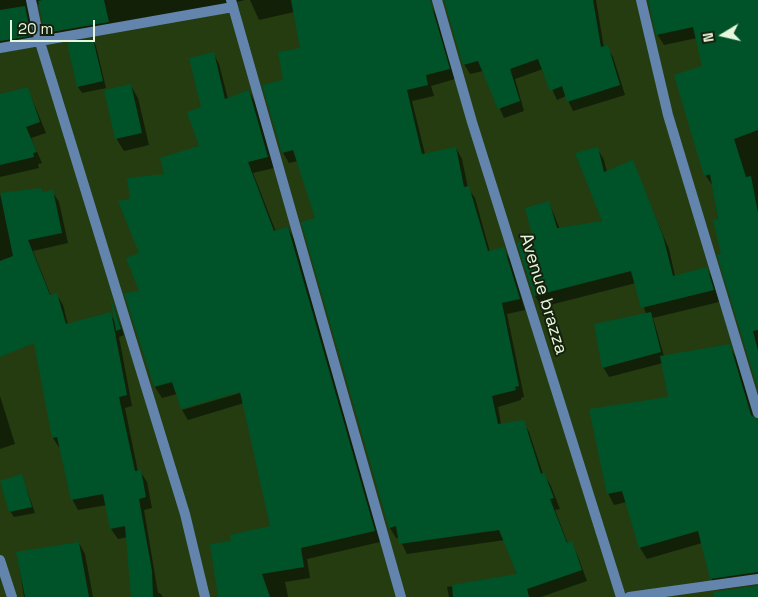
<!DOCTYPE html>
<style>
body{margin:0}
#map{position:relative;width:758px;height:597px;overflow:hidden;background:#243c10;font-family:"Space Grotesk",sans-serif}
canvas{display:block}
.north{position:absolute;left:698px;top:10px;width:50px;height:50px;-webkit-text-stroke:4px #15200d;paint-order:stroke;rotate:261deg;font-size:14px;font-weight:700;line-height:20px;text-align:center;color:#e7f7dd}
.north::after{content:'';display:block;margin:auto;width:18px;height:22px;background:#e7f7dd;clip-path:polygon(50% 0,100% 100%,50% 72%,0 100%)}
.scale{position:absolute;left:10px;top:20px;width:85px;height:22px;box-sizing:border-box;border:2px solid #e7f7dd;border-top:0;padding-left:6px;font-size:15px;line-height:18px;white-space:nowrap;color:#e7f7dd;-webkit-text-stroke:4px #15200d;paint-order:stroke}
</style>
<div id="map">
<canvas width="758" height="597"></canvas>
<div class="north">N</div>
<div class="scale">20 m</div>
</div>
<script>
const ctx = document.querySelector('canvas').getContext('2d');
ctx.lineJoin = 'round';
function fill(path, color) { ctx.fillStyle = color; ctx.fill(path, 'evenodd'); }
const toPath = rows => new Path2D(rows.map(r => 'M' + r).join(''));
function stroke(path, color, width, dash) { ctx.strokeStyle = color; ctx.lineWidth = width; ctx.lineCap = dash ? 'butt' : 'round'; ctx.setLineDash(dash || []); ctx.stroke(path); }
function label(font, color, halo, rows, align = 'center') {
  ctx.font = font + ' "Space Grotesk",sans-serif'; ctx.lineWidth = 4; ctx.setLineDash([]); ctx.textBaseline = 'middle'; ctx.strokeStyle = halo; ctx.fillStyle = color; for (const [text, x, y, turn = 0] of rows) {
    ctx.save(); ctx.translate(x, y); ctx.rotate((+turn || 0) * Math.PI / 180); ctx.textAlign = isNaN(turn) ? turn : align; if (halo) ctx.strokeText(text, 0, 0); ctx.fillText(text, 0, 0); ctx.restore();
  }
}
fill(toPath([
 [0,0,245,0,52,43,46,33,40,6,37,3,32,6,36,46,0,53],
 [250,0,411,0,430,4,436,15,455,79,431,86,434,96,412,101,425,154,456,148,462,159,468,188,475,198,490,252,503,249,510,259,525,310,507,314,524,397,521,398,521,400,498,407,501,424,523,421,529,432,543,474,550,484,560,509,555,510,568,544,571,543,577,554,587,581,541,597,449,597,447,587,518,575,505,540,407,554,399,538,396,538,390,528,316,219,298,161,289,163,283,153,264,86,284,81,302,49,294,12,259,20],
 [455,0,596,0,604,48,607,47,613,57,625,95,573,111,566,96,557,100,543,69,515,79,524,111,504,118,483,71,470,74,464,64],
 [648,0,758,0,758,385,723,255,713,186,705,175,704,67,697,38,664,45,657,34],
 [93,40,96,46,106,88,82,93,78,87,69,44],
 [213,53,219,64,228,99,249,91,255,102,274,168,253,173,276,232,288,228,294,239,380,542,307,559,310,578,285,582,288,597,220,597,233,542,271,527,244,403,188,420,182,410,247,391,246,389,182,408,182,410,177,394,162,398,155,387,126,294,140,292,141,254,132,200,201,147,203,108],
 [131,86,138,98,149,145,124,151,116,138],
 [28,89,46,133,31,138,42,163,38,164,39,168,0,177,0,95],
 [597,148,604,160,607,172,632,162,669,249,675,276,706,268,713,279,719,302,653,318,664,356,729,346,736,357,758,432,758,584,718,590,711,578,702,543,647,559,640,548,627,502,614,505,608,493,669,398,663,363,609,377,603,367,646,314,636,283,542,307,535,296,535,240,549,203,560,229,604,222],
 [40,189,42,193,52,191,59,202,68,243,33,251,51,296,57,295,63,305,68,325,110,314,116,323,112,302,124,335,119,337,132,406,125,408,138,472,140,471,147,482,152,508,144,510,158,593,160,593,163,597,132,597,128,537,118,539,111,529,107,505,78,510,72,499,60,449,53,438,31,323,0,292,0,194],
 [0,396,15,444,0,449],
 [22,476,35,513,14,517,10,511],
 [79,543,85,554,93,597,24,597,17,553]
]), '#0007');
fill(toPath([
 [42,0,104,0,109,22,45,33,38,1],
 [291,0,430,0,450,69,426,75,428,85,407,90,422,154,456,147,464,187,469,186,488,251,504,247,520,299,502,303,519,386,515,387,516,390,492,396,498,424,524,420,541,474,544,472,554,498,550,499,567,543,572,541,582,570,527,589,529,597,453,597,452,585,517,574,499,530,399,544,396,526,389,528,301,222,315,218,293,150,282,153,262,85,283,80,278,52,300,48],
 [444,0,593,0,601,47,608,45,620,85,567,102,562,86,550,91,538,59,510,69,520,101,498,109,478,61,463,65],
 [648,0,758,0,758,130,734,139,746,177,751,176,758,213,758,330,753,331,758,351,758,389,717,255,721,254,713,220,718,219,710,174,704,176,674,75,702,66,693,27,656,35],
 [25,6,31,36,0,41,0,10],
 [93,39,103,81,77,87,67,43],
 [214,52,225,99,249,90,268,157,248,162,274,231,288,227,375,531,301,548,304,567,262,574,270,597,218,597,210,544,231,541,230,535,270,526,240,392,181,409,172,382,154,387,124,293,139,291,126,258,139,253,118,201,130,199,127,178,164,174,160,158,199,146,187,112,201,107,189,58],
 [131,84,142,133,115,139,104,90],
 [28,87,40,122,26,127,37,152,33,153,34,157,0,165,0,94],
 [598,147,604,172,633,160,663,236,673,276,707,267,714,290,641,308,631,271,534,296,517,243,533,239,525,208,549,201,557,228,602,221,575,153],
 [41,188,42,192,53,190,62,233,28,240,50,295,57,293,66,324,111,312,127,395,119,397,135,471,141,470,146,497,139,499,152,571,153,597,131,597,125,526,110,529,103,494,71,500,57,437,52,438,34,343,0,357,0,261,13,256,0,193],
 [110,295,121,329,116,331],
 [651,312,661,352,602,368,594,324],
 [730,344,751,415,758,420,758,572,710,579,698,531,639,548,622,491,607,494,589,409,668,397,660,356],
 [22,474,32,507,9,512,0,481],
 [79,542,89,597,25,597,16,552],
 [758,586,758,597,714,597,713,592]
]), '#005329');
stroke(toPath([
 [31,0,39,39,185,514,205,597],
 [231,0,401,597],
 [437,0,472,122,621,597],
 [641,0,668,115,758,413],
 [0,48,233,7],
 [0,560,12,597],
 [629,597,758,579]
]), '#6385ad', 10);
label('18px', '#e7f7dd', '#15200d', [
 ["Avenue brazza",543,294,73]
]);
</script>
